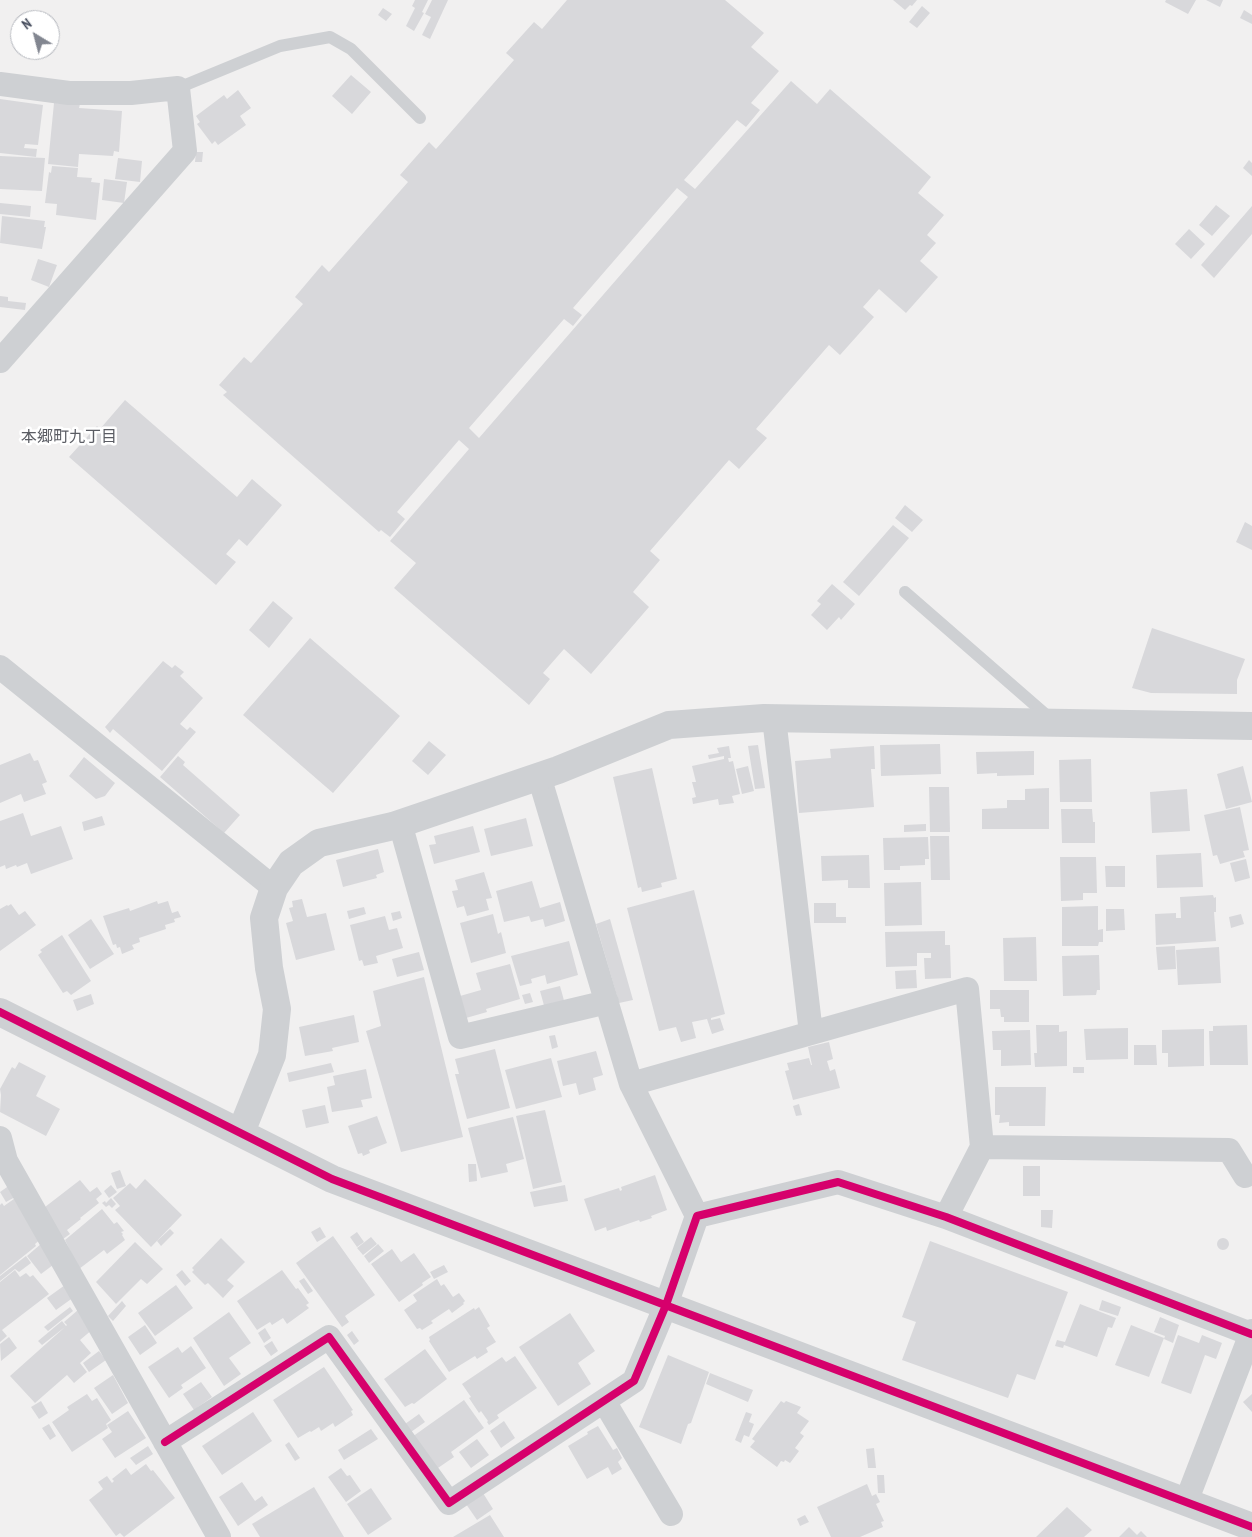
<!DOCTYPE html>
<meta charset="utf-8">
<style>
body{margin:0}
#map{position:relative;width:1252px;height:1537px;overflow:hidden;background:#f1f0f0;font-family:"PT Sans Narrow",sans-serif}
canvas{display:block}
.north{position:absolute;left:10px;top:10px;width:50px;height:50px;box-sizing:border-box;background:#fff;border:1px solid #b5b8be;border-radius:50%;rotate:323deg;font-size:14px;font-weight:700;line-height:20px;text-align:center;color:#464d5d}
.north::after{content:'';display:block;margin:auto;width:18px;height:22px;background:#828690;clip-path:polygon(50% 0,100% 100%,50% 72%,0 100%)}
</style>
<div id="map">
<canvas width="1252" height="1537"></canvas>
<div class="north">N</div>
</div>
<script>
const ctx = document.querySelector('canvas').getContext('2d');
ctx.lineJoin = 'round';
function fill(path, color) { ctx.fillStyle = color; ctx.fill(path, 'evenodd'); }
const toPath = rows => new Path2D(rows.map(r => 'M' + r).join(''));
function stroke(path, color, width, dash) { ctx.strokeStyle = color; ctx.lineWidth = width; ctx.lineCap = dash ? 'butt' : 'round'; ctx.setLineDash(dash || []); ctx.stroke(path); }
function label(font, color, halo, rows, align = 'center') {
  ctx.font = font + ' "PT Sans Narrow","Noto Sans JP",sans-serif'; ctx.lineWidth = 5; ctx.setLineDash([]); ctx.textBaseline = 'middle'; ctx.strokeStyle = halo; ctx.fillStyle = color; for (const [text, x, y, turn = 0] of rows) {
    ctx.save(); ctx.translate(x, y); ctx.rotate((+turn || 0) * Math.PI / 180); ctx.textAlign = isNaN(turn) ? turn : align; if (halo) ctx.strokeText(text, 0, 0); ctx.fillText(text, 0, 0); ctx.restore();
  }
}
fill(toPath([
 [415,0,428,0,422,12,424,13,414,31,406,26,415,8,412,6],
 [432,0,448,0,430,39,422,35,431,17,425,14],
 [567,0,725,0,764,33,751,47,779,71,751,103,760,110,746,127,737,120,684,180,695,189,791,81,817,104,830,89,931,177,918,193,944,215,927,235,936,243,920,261,938,277,906,313,879,289,863,307,874,317,840,355,829,345,756,429,767,438,739,469,729,460,650,551,660,560,633,592,649,607,591,674,564,649,543,673,550,679,529,705,394,588,416,563,390,541,469,449,459,440,397,512,405,519,390,537,381,530,379,532,223,395,227,392,219,385,244,357,251,363,303,304,295,297,322,265,329,272,408,182,400,175,429,142,436,149,514,60,506,53,534,22,542,29],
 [677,188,688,197,479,438,469,428,564,319,573,326,582,315,573,308],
 [893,0,917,0,912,6,910,5,905,10],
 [1166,0,1196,0,1188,14,1165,2],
 [1206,0,1223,0,1220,7],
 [922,6,930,13,917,28,909,22],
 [383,8,392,14,386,21,378,15],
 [1244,10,1252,15,1252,24,1240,18],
 [351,75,371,92,352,114,332,96],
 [238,90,251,108,240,116,246,125,218,145,215,141,212,144,197,124,200,122,196,116,224,95,227,99],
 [0,99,43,105,38,145,25,144,24,148,37,149,36,157,0,153],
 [54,103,80,104,79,108,122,111,119,152,114,151,113,156,79,154,78,167,48,164],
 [196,152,203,152,202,162,195,162],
 [0,156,45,158,42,191,0,189],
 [118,158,142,161,140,182,115,179],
 [1249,160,1252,163,1252,176,1243,168],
 [52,166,78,168,77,177,92,178,91,182,100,183,96,220,56,215,57,204,45,203,49,172,51,173],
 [104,179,127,182,124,203,102,200],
 [0,203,31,206,30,217,0,214],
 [1216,205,1230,216,1212,236,1199,225],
 [1252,206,1252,234,1214,278,1201,265],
 [2,216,45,221,44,227,46,227,42,249,0,243],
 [1189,229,1205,244,1191,259,1175,244],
 [38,259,57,265,49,287,31,280],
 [0,296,8,297,8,301,26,303,25,310,0,307],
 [125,400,237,497,252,479,282,505,247,546,239,539,226,554,236,562,216,585,69,457,97,426,100,429],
 [905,505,923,520,912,532,895,518],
 [1245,522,1252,526,1252,550,1236,542],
 [893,525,909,538,859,596,843,582],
 [832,584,855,604,841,620,839,617,827,630,811,615,821,604,817,601],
 [273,601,293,618,269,648,249,630],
 [1152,628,1245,659,1237,680,1237,694,1151,693,1132,688],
 [310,638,400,716,333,793,243,715],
 [163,661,172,668,175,665,184,672,180,676,203,698,180,724,187,730,190,727,196,732,162,771,113,729,110,733,105,727],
 [429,741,446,755,428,775,412,761],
 [940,744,941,774,881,776,880,745],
 [758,745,765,788,755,789,748,746],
 [729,746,731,758,728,758,729,762,733,761,740,794,732,796,734,803,719,805,718,799,693,804,692,798,696,797,692,782,696,782,692,766,724,759,724,756,709,759,708,755,719,753,717,748],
 [874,746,875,769,871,769,874,807,799,813,795,761,831,758,830,749],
 [1034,751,1034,775,997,776,997,773,977,774,976,752],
 [30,753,34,761,38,760,47,782,42,784,46,794,24,802,21,794,0,803,0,765],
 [178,756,185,762,183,765,240,815,224,833,160,777],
 [84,757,115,783,105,796,96,799,69,776],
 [1091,759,1092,802,1060,802,1059,760],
 [748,766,754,791,742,794,736,769],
 [1243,766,1252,802,1226,809,1217,774],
 [652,768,677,879,661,883,662,887,642,892,641,887,638,888,613,777],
 [929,787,949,787,950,832,930,832],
 [1049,788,1049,829,982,829,982,809,1007,808,1007,800,1025,800,1025,789],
 [1187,789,1190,831,1152,833,1150,792],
 [1240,807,1249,850,1243,851,1245,857,1220,864,1217,855,1213,856,1204,815],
 [1061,809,1092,809,1093,822,1095,822,1095,843,1062,843],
 [23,813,31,836,61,826,73,859,31,874,27,863,17,867,16,865,6,869,5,865,0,867,0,821],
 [102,816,105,825,84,831,82,822],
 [526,818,533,846,491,856,484,829],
 [926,824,926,831,904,832,904,825],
 [473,826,480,852,434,864,429,845,436,844,434,836],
 [930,836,949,836,950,880,931,880],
 [928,837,929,859,925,859,925,865,900,866,900,870,884,870,883,838],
 [378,849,384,872,376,875,377,878,343,887,336,860],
 [1201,853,1203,887,1157,888,1156,855],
 [869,855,870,888,848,888,848,880,822,881,821,856],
 [1060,857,1096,857,1097,893,1083,893,1083,900,1061,901],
 [1246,859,1250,878,1235,882,1230,863],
 [1105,866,1125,866,1125,887,1106,887],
 [484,872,492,898,486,899,489,910,467,916,464,906,457,908,452,891,458,890,455,880],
 [532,881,540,908,560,902,565,921,545,927,543,919,531,922,529,916,504,922,496,891],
 [921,882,922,925,885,926,884,883],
 [694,890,725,1014,711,1018,711,1020,720,1018,724,1030,712,1034,707,1019,692,1022,696,1038,681,1042,676,1027,659,1031,627,908],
 [1213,895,1214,898,1216,897,1216,912,1214,912,1216,941,1156,945,1155,914,1176,913,1176,918,1181,918,1180,897],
 [302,899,307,917,326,913,335,950,296,960,286,923,293,921,289,908,293,907,292,901],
 [157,901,158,904,168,901,172,913,178,911,181,917,174,919,175,922,165,925,166,929,139,938,140,942,132,945,134,949,122,954,120,947,117,948,116,944,113,945,103,916,129,908,130,911],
 [814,903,836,903,836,917,846,917,846,923,814,923],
 [11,904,19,915,25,911,36,925,0,951,0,909,7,905,8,906],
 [1098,906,1098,930,1103,929,1103,942,1099,942,1098,946,1062,946,1062,907],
 [364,907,366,914,349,919,347,911],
 [1106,909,1124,909,1125,930,1106,931],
 [400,911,402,918,393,921,391,913],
 [493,914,498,934,501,932,506,953,471,963,460,923],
 [1241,914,1244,924,1231,928,1229,917],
 [385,916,389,930,397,928,403,948,376,956,378,963,364,966,362,960,359,961,350,925],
 [91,919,114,954,90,969,68,935],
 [610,919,633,1000,619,1003,596,924],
 [945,931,945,945,950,945,951,978,925,979,924,958,931,958,931,953,917,953,917,966,886,967,885,932],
 [62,935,91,981,71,995,67,991,63,993,38,955,42,952,40,950],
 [1036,937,1037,981,1004,981,1003,938],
 [569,941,578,975,547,984,545,975,531,979,532,983,520,986,511,956],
 [1175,946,1176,969,1158,970,1156,947],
 [1219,947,1221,983,1178,985,1176,950],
 [419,952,424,970,397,977,392,959],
 [1099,955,1100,990,1097,990,1096,995,1063,996,1062,956],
 [510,964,520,999,486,1009,487,1012,466,1018,460,996,481,990,476,973],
 [916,970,917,988,896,989,895,971],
 [424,977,463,1137,401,1152,366,1031,381,1026,373,991],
 [560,986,565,1004,545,1009,540,991],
 [990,990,1029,990,1029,1022,1004,1022,1004,1017,1001,1017,1000,1009,990,1009],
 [530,993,533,1002,525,1004,522,995],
 [91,994,94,1004,77,1011,73,1000],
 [354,1015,359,1042,332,1048,333,1051,305,1056,299,1027],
 [1036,1025,1059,1025,1059,1032,1067,1031,1067,1066,1035,1067,1034,1053,1037,1053],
 [1247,1025,1248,1065,1210,1065,1209,1031,1213,1031,1213,1026],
 [1128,1028,1128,1059,1086,1060,1084,1029],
 [1204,1029,1204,1066,1168,1067,1168,1053,1162,1053,1162,1030],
 [1030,1030,1031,1065,1001,1066,1001,1050,993,1050,992,1031],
 [555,1035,558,1047,552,1049,549,1036],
 [829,1042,833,1059,827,1061,830,1071,835,1069,840,1088,793,1100,785,1071,789,1070,787,1063,809,1058,811,1065,812,1065,808,1047],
 [1134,1045,1156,1045,1157,1065,1134,1065],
 [495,1049,510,1108,467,1119,455,1074,459,1074,455,1059],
 [596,1051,603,1075,593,1078,596,1090,579,1095,576,1083,563,1086,557,1061],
 [551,1058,562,1097,516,1109,505,1070],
 [19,1062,46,1076,36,1096,60,1109,46,1136,0,1112,1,1095,0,1089,12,1067,15,1069],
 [331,1063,334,1072,289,1082,287,1073],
 [1073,1067,1084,1067,1084,1073,1073,1073],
 [366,1069,372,1098,361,1100,363,1107,332,1112,327,1087,335,1085,333,1076],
 [995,1087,1046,1087,1045,1126,1009,1126,1009,1122,999,1123,1000,1115,995,1115],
 [799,1104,802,1115,796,1116,793,1106],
 [325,1105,329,1123,306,1128,302,1110],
 [545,1110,562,1182,533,1189,516,1116],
 [377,1116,387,1143,369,1150,370,1153,363,1156,362,1153,358,1154,348,1126],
 [513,1117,524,1159,506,1164,508,1172,481,1178,468,1128],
 [468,1164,476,1164,477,1181,469,1182],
 [1023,1166,1040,1166,1040,1196,1023,1196],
 [120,1170,126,1186,117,1189,111,1173],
 [655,1175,667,1210,651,1216,652,1218,640,1222,639,1220,607,1231,606,1227,595,1231,584,1199,619,1188,620,1191,622,1190,621,1187],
 [145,1179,182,1215,151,1247,115,1210,120,1206,113,1198,130,1183,136,1189],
 [80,1180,90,1192,97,1187,102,1194,96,1199,99,1203,80,1218,81,1219,67,1230,70,1234,63,1239,45,1207],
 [10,1185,17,1196,6,1202,0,1192],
 [111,1185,117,1192,109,1198,104,1191],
 [565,1185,568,1201,534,1207,530,1192],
 [18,1196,42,1238,35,1244,36,1246,0,1275,0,1205,2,1203,4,1206],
 [111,1198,116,1204,112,1208,109,1205,106,1207,102,1203,105,1201,106,1203],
 [102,1209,114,1224,117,1222,124,1231,121,1232,123,1234,122,1235,125,1240,107,1254,104,1250,79,1269,65,1240],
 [1041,1210,1053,1210,1052,1228,1041,1227],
 [320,1227,326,1237,317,1242,311,1232],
 [170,1229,174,1233,161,1246,157,1241],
 [357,1232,364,1242,357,1247,350,1237],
 [333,1236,375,1295,345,1316,349,1322,342,1327,296,1263],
 [371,1237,377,1244,363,1255,357,1248],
 '1217 1244a6 6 0 1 1 12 0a6 6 0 1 1-12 0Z',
 [221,1238,245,1262,227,1280,234,1286,223,1298,208,1283,205,1285,192,1272,194,1270,192,1268],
 [930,1241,1068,1292,1035,1380,1017,1374,1008,1398,902,1360,916,1322,902,1317],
 [135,1242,163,1269,147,1284,141,1279,116,1304,96,1282],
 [42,1243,57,1262,41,1274,27,1256],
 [378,1244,384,1251,369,1263,364,1256],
 [392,1249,401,1262,414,1253,431,1277,422,1283,423,1285,399,1302,371,1264],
 [26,1256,31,1263,19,1272,15,1269,0,1281,0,1276],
 [444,1265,448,1272,434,1279,430,1272],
 [15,1270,20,1277,26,1273,30,1277,33,1275,49,1294,2,1330,7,1336,0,1342,0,1282],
 [182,1270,191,1281,185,1286,176,1275],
 [282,1270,296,1289,298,1288,309,1303,306,1305,309,1308,287,1324,283,1318,272,1325,270,1322,257,1330,237,1301],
 [304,1278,313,1291,308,1294,299,1281],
 [437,1279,441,1286,444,1284,453,1297,459,1293,465,1301,463,1303,464,1304,452,1313,449,1309,431,1321,433,1323,422,1330,420,1328,417,1329,404,1310,417,1301,413,1295],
 [65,1285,74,1297,56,1310,47,1298],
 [176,1285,193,1308,155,1336,138,1313],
 [1102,1300,1121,1307,1118,1316,1099,1310],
 [122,1301,126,1306,113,1321,108,1316],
 [1080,1304,1116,1318,1112,1328,1108,1327,1097,1357,1064,1345,1063,1348,1055,1346,1057,1340,1065,1342],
 [70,1307,73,1311,48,1331,44,1327],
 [479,1307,490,1326,487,1328,496,1342,486,1348,488,1352,477,1359,475,1356,449,1372,429,1341,430,1340,429,1337,474,1308,475,1310],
 [78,1310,93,1329,80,1340,91,1353,80,1363,87,1372,74,1383,67,1375,35,1403,10,1376,65,1327,42,1345,38,1341,62,1321,66,1326,67,1325,64,1322],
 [229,1312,251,1343,229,1358,241,1374,224,1386,193,1338],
 [570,1313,595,1351,578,1363,591,1384,558,1406,519,1347],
 [1160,1317,1179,1325,1173,1343,1164,1339,1165,1336,1154,1332],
 [145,1325,157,1343,140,1355,128,1337],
 [1131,1325,1164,1338,1149,1377,1115,1365],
 [265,1328,271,1338,264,1343,258,1333],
 [352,1331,359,1341,354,1345,347,1335],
 [1178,1335,1199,1343,1202,1335,1222,1343,1216,1359,1205,1355,1191,1394,1161,1383],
 [9,1337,17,1348,1,1361,0,1344],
 [272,1341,278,1351,271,1356,264,1346],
 [191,1346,206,1368,181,1385,183,1388,169,1398,148,1367,178,1347,182,1353],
 [425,1349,447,1379,414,1404,412,1403,405,1407,384,1379],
 [99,1351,106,1360,89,1372,83,1363],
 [668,1355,709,1372,691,1423,688,1424,681,1444,639,1427],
 [515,1356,537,1388,497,1415,499,1418,489,1425,487,1422,488,1421,481,1411,479,1413,469,1398,471,1397,462,1384,502,1357,506,1362],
 [324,1367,353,1410,351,1411,353,1415,335,1427,333,1423,321,1431,319,1427,311,1432,310,1431,298,1438,273,1400],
 [710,1373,753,1390,748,1402,706,1384],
 [113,1375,128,1403,112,1414,94,1388],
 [201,1382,212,1397,194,1410,183,1394],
 [87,1394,92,1401,97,1398,111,1420,106,1424,108,1428,72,1452,52,1422,69,1410,67,1407],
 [1252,1394,1252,1412,1243,1402],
 [464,1400,484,1428,451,1452,454,1457,435,1470,412,1437],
 [41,1401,48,1413,39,1419,31,1407],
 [781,1401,784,1403,786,1401,801,1407,797,1413,809,1421,800,1433,804,1436,795,1448,799,1451,790,1463,785,1460,784,1462,781,1461,777,1467,750,1447,755,1441,752,1439],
 [128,1411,146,1438,115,1458,102,1439,112,1432,107,1425],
 [253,1412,272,1441,222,1475,202,1446],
 [746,1412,752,1414,749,1422,754,1424,749,1437,744,1435,741,1443,735,1440],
 [419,1414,425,1422,411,1432,405,1424],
 [504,1421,515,1438,501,1448,490,1431],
 [49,1424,56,1436,50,1440,42,1428],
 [598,1426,613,1450,617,1448,622,1458,618,1462,622,1469,612,1475,608,1467,587,1479,568,1446,588,1434,587,1432],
 [371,1429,378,1439,344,1460,338,1450],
 [477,1439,489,1455,471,1468,459,1452],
 [289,1442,300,1458,295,1461,285,1445],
 [148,1446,153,1454,136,1465,130,1458],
 [874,1448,876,1468,868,1468,866,1449],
 [146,1464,151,1471,153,1470,175,1498,124,1537,120,1533,116,1536,89,1500,103,1489,98,1482,107,1476,112,1483,114,1481,112,1479,126,1468,131,1475],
 [341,1468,347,1476,350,1475,361,1491,346,1502,328,1477],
 [877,1475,884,1475,885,1493,878,1493],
 [242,1482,255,1501,262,1496,268,1505,238,1526,219,1497],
 [867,1484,872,1496,876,1494,880,1502,876,1504,884,1521,881,1522,883,1527,860,1537,831,1537,817,1507],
 [314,1487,344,1537,260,1537,252,1524],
 [371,1488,392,1519,368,1535,347,1504],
 [483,1493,493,1509,477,1520,466,1504],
 [1067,1507,1092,1530,1084,1537,1036,1537],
 [490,1515,504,1537,453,1537],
 [805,1515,809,1522,800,1526,797,1519],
 [1129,1527,1137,1535,1141,1531,1147,1537,1119,1537]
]), '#d8d8db');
stroke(toPath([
 [178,88,280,46,330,37,351,49,420,118],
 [905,592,1052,720]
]), '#ced0d3', 12);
stroke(toPath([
 [0,84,69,93,131,93,178,88,185,151,0,361],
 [0,667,274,888],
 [774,718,811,1033],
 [539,776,631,1084,967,989,982,1147,946,1217],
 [400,823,460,1037,607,1002],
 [631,1084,697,1216],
 [0,1138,6,1161,219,1537],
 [982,1147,1229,1150,1245,1176],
 [604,1401,671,1514],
 [165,1442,329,1337,449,1503,634,1381,666,1305,697,1216,838,1182,946,1217,1251,1334],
 [1186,1502,1252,1331]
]), '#ced0d3', 24);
stroke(toPath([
 [0,1012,332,1179,1252,1527],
 [241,1132,272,1055,277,1009,269,968,264,918,274,888,291,863,319,843,393,826,558,770,669,725,764,718,1252,726]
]), '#ced0d3', 28);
stroke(toPath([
 [0,1012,332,1179,1252,1527],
 [165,1442,329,1337,449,1503,634,1381,666,1305,697,1216,838,1182,946,1217,1251,1334]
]), '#d6006c', 8);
label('16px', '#5b5d64', '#fff', [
 ["本郷町九丁目",69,437]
]);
</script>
